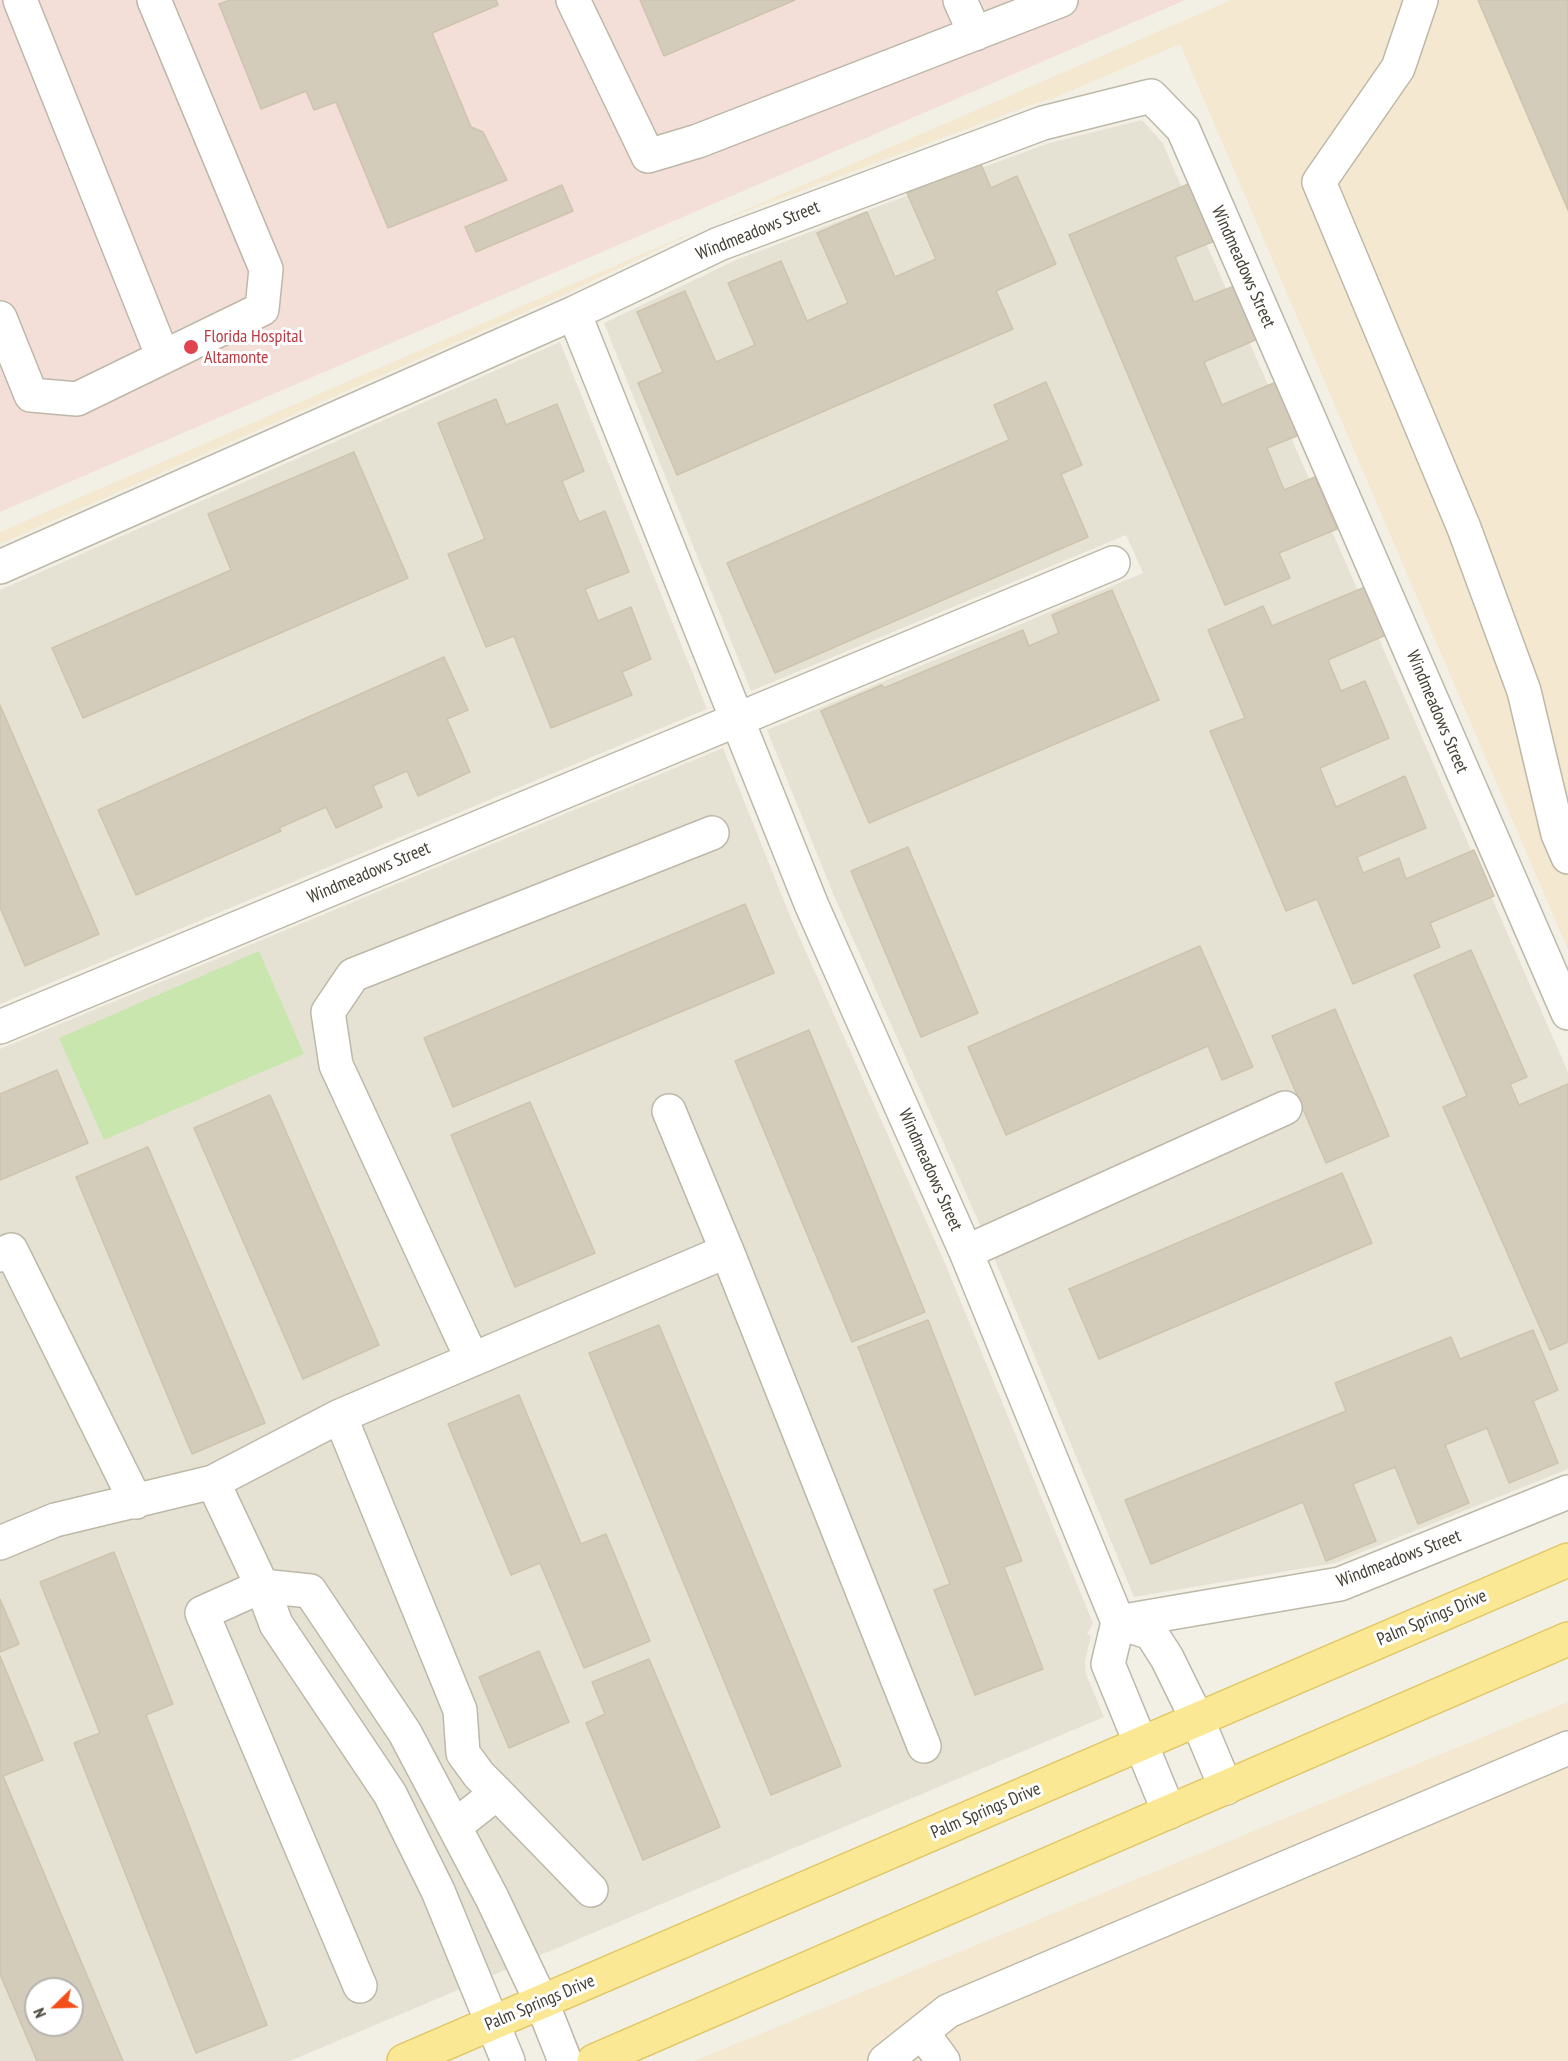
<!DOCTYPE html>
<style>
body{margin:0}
#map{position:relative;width:1568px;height:2061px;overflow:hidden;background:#f2efe5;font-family:"PT Sans Narrow",sans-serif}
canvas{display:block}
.north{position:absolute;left:24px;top:1977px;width:60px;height:60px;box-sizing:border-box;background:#fff;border:2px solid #b4b3ae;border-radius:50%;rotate:247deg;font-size:16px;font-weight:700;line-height:24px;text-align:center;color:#444035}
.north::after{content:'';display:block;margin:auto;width:21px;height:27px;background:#f44f1a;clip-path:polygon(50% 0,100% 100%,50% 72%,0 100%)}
</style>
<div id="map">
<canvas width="1568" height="2061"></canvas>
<div class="north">N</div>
</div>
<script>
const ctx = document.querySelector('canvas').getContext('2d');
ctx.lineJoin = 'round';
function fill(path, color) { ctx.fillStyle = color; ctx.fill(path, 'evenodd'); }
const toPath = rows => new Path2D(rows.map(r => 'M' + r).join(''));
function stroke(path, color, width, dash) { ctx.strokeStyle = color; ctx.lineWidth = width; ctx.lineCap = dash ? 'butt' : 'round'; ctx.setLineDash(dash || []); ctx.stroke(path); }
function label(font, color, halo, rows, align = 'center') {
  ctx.font = font + ' "PT Sans Narrow",sans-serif'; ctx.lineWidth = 6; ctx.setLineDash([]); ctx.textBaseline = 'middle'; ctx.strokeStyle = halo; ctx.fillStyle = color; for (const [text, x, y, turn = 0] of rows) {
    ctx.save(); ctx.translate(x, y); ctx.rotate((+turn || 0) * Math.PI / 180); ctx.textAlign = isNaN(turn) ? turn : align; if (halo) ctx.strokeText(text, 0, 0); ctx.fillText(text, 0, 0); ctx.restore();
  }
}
fill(toPath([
 [1142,120,1162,142,1568,1072,1568,1469,1335,1563,1134,1597,988,1243,834,896,767,730,1143,573,1126,535,751,691,604,323,736,260,855,215,1049,143],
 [560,342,707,709,0,1004,0,590],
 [723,748,790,916,944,1261,1093,1623,1087,1634,1091,1636,1085,1661,1086,1674,1104,1717,290,2061,0,2061,0,1049],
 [36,1989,72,1989,72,2025,36,2025]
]), '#e6e2d3');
fill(toPath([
 [1231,0,1568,0,1568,950,1180,44,1052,99,1036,103,715,223],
 [707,226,566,294,0,544,0,532],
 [1568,1702,1568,2061,694,2061]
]), '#f4e8d0');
fill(toPath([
 [0,0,1185,0,0,512]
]), '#f3ded8');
fill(toPath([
 [259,951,304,1054,104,1140,59,1038]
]), '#c8e6ae');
const building = toPath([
 [230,0,496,0,498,5,432,33,471,127,483,132,507,180,388,228,336,102,314,110,306,91,261,109,219,4,230,0],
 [640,0,795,0,664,56,640,0],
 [1478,0,1568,0,1568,210,1478,0],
 [980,162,991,188,1017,176,1056,264,996,291,1013,329,677,475,638,383,663,372,637,312,685,291,716,362,755,345,728,283,781,261,807,321,848,303,817,233,867,212,895,277,936,259,907,193,980,162],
 [1193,182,1217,240,1175,257,1194,302,1237,285,1260,338,1204,362,1222,405,1276,382,1299,435,1267,448,1284,490,1315,477,1337,529,1279,553,1290,578,1225,605,1069,235,1193,182],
 [562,185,573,211,476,252,465,227,562,185],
 [1046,382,1082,465,1061,474,1088,537,775,673,727,563,1009,440,994,405,1046,382],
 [496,399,506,425,557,404,584,471,562,481,579,522,605,511,629,572,585,589,598,621,631,607,651,659,622,672,632,695,551,728,514,636,486,647,448,554,485,539,438,423,496,399],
 [354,452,408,578,83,718,52,648,231,570,208,514,354,452],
 [1365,587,1386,635,1328,660,1341,691,1365,681,1389,738,1320,768,1336,807,1405,776,1426,828,1357,857,1363,873,1399,858,1406,879,1474,850,1494,896,1430,923,1440,947,1353,984,1317,899,1286,911,1210,731,1245,718,1208,630,1263,606,1272,626,1365,587],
 [1112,590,1159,700,869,823,821,711,882,685,884,688,1023,630,1029,646,1059,633,1052,615,1112,590],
 [444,657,468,710,447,719,470,772,418,796,407,771,373,786,382,807,336,828,326,807,279,828,281,831,136,895,98,810,444,657],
 [0,705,99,934,25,966,0,907,0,705],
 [908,847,978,1013,921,1037,851,871,908,847],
 [745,904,774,973,453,1107,424,1038,745,904],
 [1200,946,1253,1067,1222,1080,1208,1046,1006,1135,968,1047,1200,946],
 [1471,950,1527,1077,1510,1084,1519,1105,1568,1084,1568,1342,1550,1350,1443,1107,1467,1096,1414,975,1471,950],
 [1335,1009,1389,1136,1326,1163,1272,1036,1335,1009],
 [809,1030,925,1312,852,1342,735,1061,809,1030],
 [57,1070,88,1143,0,1180,0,1094,57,1070],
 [270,1095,379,1345,303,1379,194,1128,270,1095],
 [530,1102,595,1253,515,1287,451,1135,530,1102],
 [148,1147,265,1423,192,1454,76,1177,148,1147],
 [1342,1173,1372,1243,1099,1359,1069,1289,1342,1173],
 [928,1320,1022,1561,1004,1567,1043,1669,975,1695,934,1590,950,1584,858,1347,928,1320],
 [659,1325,841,1766,771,1795,589,1353,659,1325],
 [1533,1330,1558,1390,1533,1401,1558,1463,1509,1483,1487,1428,1445,1445,1469,1503,1418,1524,1395,1467,1353,1484,1376,1541,1326,1561,1303,1502,1151,1564,1125,1500,1346,1411,1335,1383,1451,1337,1460,1359,1533,1330],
 [519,1395,581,1544,606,1534,650,1641,584,1668,540,1563,511,1575,448,1424,519,1395],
 [114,1552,173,1704,146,1715,267,2025,196,2053,74,1743,100,1733,40,1582,114,1552],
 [0,1599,19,1644,0,1652,0,1599],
 [539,1651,569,1722,509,1748,479,1677,539,1651],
 [0,1656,43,1760,3,1776,123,2061,37,2061,0,1974,0,1656],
 [36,1989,72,1989,72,2025,36,2025,36,1989],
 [649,1659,720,1827,643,1860,586,1723,605,1714,592,1682,649,1659]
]);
fill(building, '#d3ccbb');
stroke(building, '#cec4ae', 1.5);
const minor = toPath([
 [20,0,163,357],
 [573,0,648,156,698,141,1061,0],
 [960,0,975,34],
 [1421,0,1398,68,1319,182,1464,528,1524,691,1558,834,1568,857],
 [574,313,812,906,966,1252,1118,1622,1108,1664,1169,1812],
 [0,318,31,395,77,399,262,309,266,269,154,0],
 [0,567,574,313,719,244,1043,123,1151,96,1183,129,1568,1013],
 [0,1027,1113,563],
 [669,1111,727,1251,924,1746],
 [966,1252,1285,1108],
 [0,1255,11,1250,136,1502],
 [472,1359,336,1065,328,1012,353,975,712,833],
 [340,1416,460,1710,463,1753,479,1775,497,1793],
 [213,1482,262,1586,276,1624,390,1794,438,1891,508,2061],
 [0,1543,55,1520,213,1482,340,1416,727,1251],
 [1118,1622,1340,1584,1568,1492],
 [1118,1622,1151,1633,1167,1658,1197,1719,1226,1788],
 [455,1826,497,1793,591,1890],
 [360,1986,202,1613,262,1586,310,1591,405,1733,492,1898,542,2003,565,2061],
 [922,2032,943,2061],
 [885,2061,948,2011,1568,1748]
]);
const major = toPath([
 [404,2061,1568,1560],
 [594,2061,1568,1639]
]);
stroke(minor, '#bdb8a8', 36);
stroke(major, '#e0c765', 36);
stroke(minor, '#fff', 33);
stroke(major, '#fbe895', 33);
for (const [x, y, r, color] of [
 [191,347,8,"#e0444e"]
]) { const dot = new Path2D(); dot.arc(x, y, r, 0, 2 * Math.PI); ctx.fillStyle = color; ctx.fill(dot); stroke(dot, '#fff', 2); }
label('18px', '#444035', '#fff', [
 ["Windmeadows Street",758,231,-22],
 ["Windmeadows Street",1243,267,66],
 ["Windmeadows Street",1437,712,67],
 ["Windmeadows Street",369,873,-23],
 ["Windmeadows Street",930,1170,66],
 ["Windmeadows Street",1399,1559,-21],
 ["Palm Springs Drive",1432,1618,-23],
 ["Palm Springs Drive",986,1811,-23],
 ["Palm Springs Drive",540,2003,-23]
]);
label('18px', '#be3a42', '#fff', [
 ["Florida Hospital",204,337],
 ["Altamonte",204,358]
], 'left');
</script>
